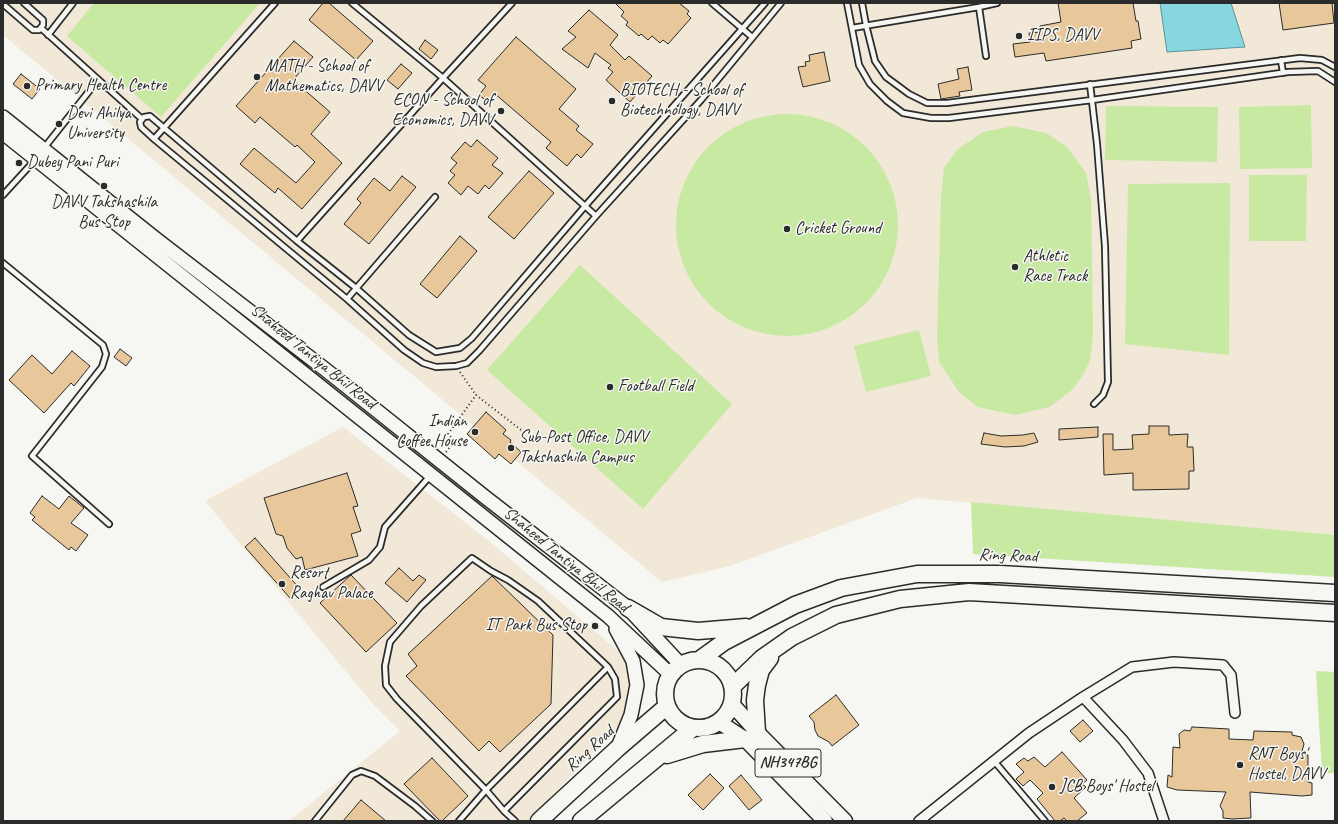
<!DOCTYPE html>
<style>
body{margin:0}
#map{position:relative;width:1338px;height:824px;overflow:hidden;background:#f6f6f2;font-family:Caveat,sans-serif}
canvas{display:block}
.frame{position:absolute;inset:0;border:4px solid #2b2b2b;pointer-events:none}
</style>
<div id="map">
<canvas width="1338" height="824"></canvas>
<div class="frame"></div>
</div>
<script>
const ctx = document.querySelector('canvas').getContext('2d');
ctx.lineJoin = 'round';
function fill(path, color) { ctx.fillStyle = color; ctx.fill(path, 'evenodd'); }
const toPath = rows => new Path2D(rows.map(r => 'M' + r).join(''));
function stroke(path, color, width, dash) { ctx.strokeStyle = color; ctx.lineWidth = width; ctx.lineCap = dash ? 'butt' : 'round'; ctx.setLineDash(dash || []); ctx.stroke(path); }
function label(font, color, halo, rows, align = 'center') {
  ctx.font = font + ' Caveat,sans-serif'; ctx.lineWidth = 3; ctx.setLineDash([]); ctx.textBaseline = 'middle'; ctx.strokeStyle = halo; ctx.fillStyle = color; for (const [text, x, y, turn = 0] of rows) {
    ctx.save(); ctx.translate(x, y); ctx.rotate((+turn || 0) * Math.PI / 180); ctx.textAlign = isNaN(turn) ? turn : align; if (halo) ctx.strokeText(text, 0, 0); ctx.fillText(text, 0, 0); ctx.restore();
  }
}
fill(toPath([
 [3,3,1335,3,1335,535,917,498,730,566,662,582,3,35],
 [343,427,489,541,625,657,635,682,637,707,528,821,289,821,400,731,372,703,205,501]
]), '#f2e8d8');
fill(toPath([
 [94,3,260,3,161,117,67,36],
 [1311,105,1312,168,1240,169,1239,107],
 [1106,106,1218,107,1217,162,1105,160],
 '676 225a111 111 0 1 1 222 0a111 111 0 1 1-222 0Z',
 [1013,126,1046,133,1068,148,1086,173,1091,199,1093,335,1090,361,1083,375,1071,391,1049,407,1015,415,978,407,959,392,939,362,937,338,941,197,944,168,958,149,983,132],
 [1249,175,1307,175,1306,241,1249,241],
 [1230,183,1229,355,1125,344,1128,184],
 [580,265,732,404,643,509,487,370],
 [919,330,931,376,866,392,854,346],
 [971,502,1335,535,1335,577,973,554],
 [1316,671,1335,672,1335,773,1322,773]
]), '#c7e9a2');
const water = toPath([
 [1160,3,1231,3,1245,47,1167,52,1160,3]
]);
fill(water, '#86d7e0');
stroke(water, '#629298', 1);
const building = toPath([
 [323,3,329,3,373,41,356,60,309,20,323,3],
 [615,3,679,3,689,11,687,14,691,18,668,44,663,40,660,43,652,36,648,40,641,34,639,36,626,25,628,22,621,16,624,12,615,3],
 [1058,3,1133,3,1136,21,1138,21,1141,39,1131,41,1132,48,1046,61,1044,53,1015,57,1013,44,1030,42,1029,33,1041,32,1040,26,1061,22,1058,3],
 [1279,3,1332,3,1334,23,1283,30,1279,3],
 [589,10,618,35,610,45,625,60,629,56,652,76,630,102,606,80,613,72,608,68,611,65,595,53,588,68,562,49,576,37,568,31,589,10],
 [516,37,576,89,559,109,579,126,576,130,593,144,581,158,577,154,567,166,546,148,551,142,494,93,488,102,479,95,486,86,478,80,516,37],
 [425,40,438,50,431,59,419,49,425,40],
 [294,41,313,57,293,80,330,112,311,134,342,163,302,209,278,188,275,193,240,164,254,148,296,183,315,162,297,145,295,147,260,117,255,123,236,106,294,41],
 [824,52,830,81,803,87,798,67,806,66,805,62,810,61,809,55,824,52],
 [401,64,412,73,398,89,387,80,401,64],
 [968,67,972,90,959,92,960,96,941,99,938,84,959,79,957,69,968,67],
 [21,74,40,89,32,99,13,84,21,74],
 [477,140,498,158,492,165,503,173,489,189,485,185,478,194,468,186,461,195,448,183,455,175,450,171,457,163,451,158,465,142,471,147,477,140],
 [529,171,554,193,514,239,488,217,529,171],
 [402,176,416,187,369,244,344,224,361,203,357,199,374,178,390,191,402,176],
 [460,236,477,251,437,298,420,284,460,236],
 [120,349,132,358,126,366,114,357,120,349],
 [72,351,90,366,74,386,71,383,44,413,9,380,32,355,52,374,72,351],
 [486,412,506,430,503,434,511,440,510,442,521,452,511,464,499,454,495,459,467,434,486,412],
 [1149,426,1169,426,1169,435,1188,434,1187,447,1193,447,1194,471,1189,471,1189,489,1133,490,1133,473,1104,475,1103,434,1113,434,1113,450,1133,449,1132,435,1149,434,1149,426],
 [1098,427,1098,437,1059,440,1059,429,1098,427],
 [984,433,1001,436,1023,435,1034,433,1038,442,1024,446,1005,447,981,444,984,433],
 [347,473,358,506,353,507,361,531,351,534,358,556,305,570,302,557,296,559,287,548,283,536,276,534,264,498,347,473],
 [42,496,59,509,69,496,84,508,71,523,88,535,76,551,71,547,69,550,32,520,35,517,30,513,42,496],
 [255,538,300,589,290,598,245,547,255,538],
 [399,568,413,581,419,575,426,580,407,602,385,583,399,568],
 [351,575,397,623,366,652,320,603,351,575],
 [492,576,553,635,551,704,500,752,489,741,479,751,406,676,417,666,408,654,492,576],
 [836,695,859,725,832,746,829,742,818,736,815,730,814,722,809,716,836,695],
 [1083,720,1093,731,1080,742,1070,731,1083,720],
 [1192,727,1229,729,1229,739,1253,740,1254,731,1292,732,1292,735,1301,737,1304,744,1301,755,1308,755,1308,782,1312,783,1312,795,1302,796,1250,792,1251,818,1232,819,1223,818,1223,811,1220,806,1226,792,1177,790,1167,787,1168,775,1172,777,1173,747,1180,748,1179,734,1184,730,1190,731,1192,727],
 [1062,752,1087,780,1082,784,1086,787,1074,798,1087,813,1077,821,1067,821,1064,818,1060,821,1055,821,1037,799,1043,793,1030,780,1023,786,1016,779,1024,772,1016,764,1024,758,1028,761,1034,757,1045,767,1062,752],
 [432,758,468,796,442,821,440,821,404,784,432,758],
 [710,774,724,788,703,810,688,795,710,774],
 [741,775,762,800,749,810,729,786,741,775],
 [361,800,386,821,343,821,361,800]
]);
fill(building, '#e8c89b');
stroke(building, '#2b2b2b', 1);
const lane = toPath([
 [352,3,443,78,596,216],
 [712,3,752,37],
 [765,3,586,205,472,338,460,348,436,352,409,335,356,288,297,241,150,116,144,117,140,122,141,127,154,139,347,299,404,350,423,363,436,367,456,366,467,363,479,351,596,216,701,100,781,3],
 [847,3,859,65,870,84,887,101,903,113,931,118,949,118,1092,100,1288,72,1318,71,1335,82],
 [862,3,866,25,875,61,886,77,909,94,927,103,947,103,1300,58,1322,60,1335,67],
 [3,4,33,30,39,30,43,25,43,20,24,3],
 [979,7,986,56],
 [41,28,142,119],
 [852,28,979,7,997,3],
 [48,35,73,3],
 [1281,60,1283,73],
 [1090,84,1097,144,1105,246,1108,382,1103,395,1094,404],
 [154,139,275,3],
 [44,148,98,80],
 [3,195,35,160],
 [297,241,443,78,512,3],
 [3,263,103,345,106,354,102,367,32,456,109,524],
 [347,299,435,197],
 [323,587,369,560,380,547,385,527,430,476],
 [994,761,1045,821],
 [504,811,617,697,615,679,608,667],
 [315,821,352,775,361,771,375,776,415,806,432,821],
 [459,821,486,790,608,667,538,601,508,580,491,571,472,558,421,606,390,642,385,666,386,685,397,699,486,790,504,811,515,821]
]);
const street = toPath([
 [1083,697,1123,740,1148,773,1164,821],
 [919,821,1029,733,1083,697,1132,667,1174,662,1223,665,1231,675,1235,713]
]);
const secondary = toPath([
 [3,117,156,239,326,370,485,497,628,608,681,665],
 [3,133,608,616,671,675],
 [616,629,633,661,637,685,631,715,618,747]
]);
const primary = toPath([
 [732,704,757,732,845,821],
 [719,722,745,739,825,821]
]);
const highway = toPath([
 [628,608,661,627,698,631,746,627],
 '665 694a34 34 0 1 1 68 0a34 34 0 1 1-68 0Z',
 [699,660,724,642,795,605,841,588,917,574,1000,574,1335,593],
 [733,686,762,658,792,637,836,615,900,599,969,592,1335,613],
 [757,732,755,700,757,685,761,670,770,658],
 [667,755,703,744,745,739],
 [539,821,617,749,667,706],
 [581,821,693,728]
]);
stroke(lane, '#2b2b2b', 8);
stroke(street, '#2b2b2b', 12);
stroke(secondary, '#2b2b2b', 16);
stroke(primary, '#2b2b2b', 17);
stroke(highway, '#2b2b2b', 19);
stroke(toPath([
 [460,372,476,395],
 [446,452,455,441,448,434,476,395,525,433]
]), '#2b2b2b', 2, [1, 3]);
stroke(lane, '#f6f6f2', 4.5);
stroke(street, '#f6f6f2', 9);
stroke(secondary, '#f6f6f2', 13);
stroke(primary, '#f6f6f2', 14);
stroke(highway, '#f6f6f2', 16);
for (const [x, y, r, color] of [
 [1019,36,4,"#2b2b2b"],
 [257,77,4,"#2b2b2b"],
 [27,86,4,"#2b2b2b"],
 [612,101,4,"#2b2b2b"],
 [501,111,4,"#2b2b2b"],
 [59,124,4,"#2b2b2b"],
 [19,163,4,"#2b2b2b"],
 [104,186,4,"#2b2b2b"],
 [787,229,4,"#2b2b2b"],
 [1015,267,4,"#2b2b2b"],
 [610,387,4,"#2b2b2b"],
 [475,432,4,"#2b2b2b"],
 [511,448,4,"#2b2b2b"],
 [282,584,4,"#2b2b2b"],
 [595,626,4,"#2b2b2b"],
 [1240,765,4,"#2b2b2b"],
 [1052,787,4,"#2b2b2b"]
]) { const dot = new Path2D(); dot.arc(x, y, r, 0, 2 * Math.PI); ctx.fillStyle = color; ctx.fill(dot); stroke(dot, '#f6f6f2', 1.5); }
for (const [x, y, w] of [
 [788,763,66]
]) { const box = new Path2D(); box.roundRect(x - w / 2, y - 14, w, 28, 3); ctx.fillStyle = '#f6f6f2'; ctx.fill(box); stroke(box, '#2b2b2b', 1); }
label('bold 16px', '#2b2b2b', null, [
 ["NH347BG",788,763]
]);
label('17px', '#2b2b2b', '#f6f6f2', [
 ["IIPS, DAVV",1027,36],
 ["MATH - School of",265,67],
 ["Mathematics, DAVV",265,87],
 ["Primary Health Centre",35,86],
 ["BIOTECH - School of",620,91],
 ["Biotechnology, DAVV",620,111],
 ["ECON - School of",493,101,"right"],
 ["Economics, DAVV",493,121,"right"],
 ["Devi Ahilya",67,114],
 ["University",67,134],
 ["Dubey Pani Puri",27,163],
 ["DAVV Takshashila",104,203,"center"],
 ["Bus Stop",104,223,"center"],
 ["Cricket Ground",795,229],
 ["Athletic",1023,257],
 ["Race Track",1023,277],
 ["Football Field",618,387],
 ["Indian",467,422,"right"],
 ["Coffee House",467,442,"right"],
 ["Sub-Post Office, DAVV",519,438],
 ["Takshashila Campus",519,458],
 ["Resort",290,574],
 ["Raghav Palace",290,594],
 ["IT Park Bus Stop",587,626,"right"],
 ["RNT Boys'",1248,755],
 ["Hostel, DAVV",1248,775],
 ["JCB Boys' Hostel",1060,787]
], 'left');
label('17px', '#2b2b2b', '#f6f6f2', [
 ["Shaheed Tantiya Bhil Road",313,357,39],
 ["Ring Road",1008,556,2],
 ["Shaheed Tantiya Bhil Road",566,560,39],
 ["Ring Road",590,749,-42]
]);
</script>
